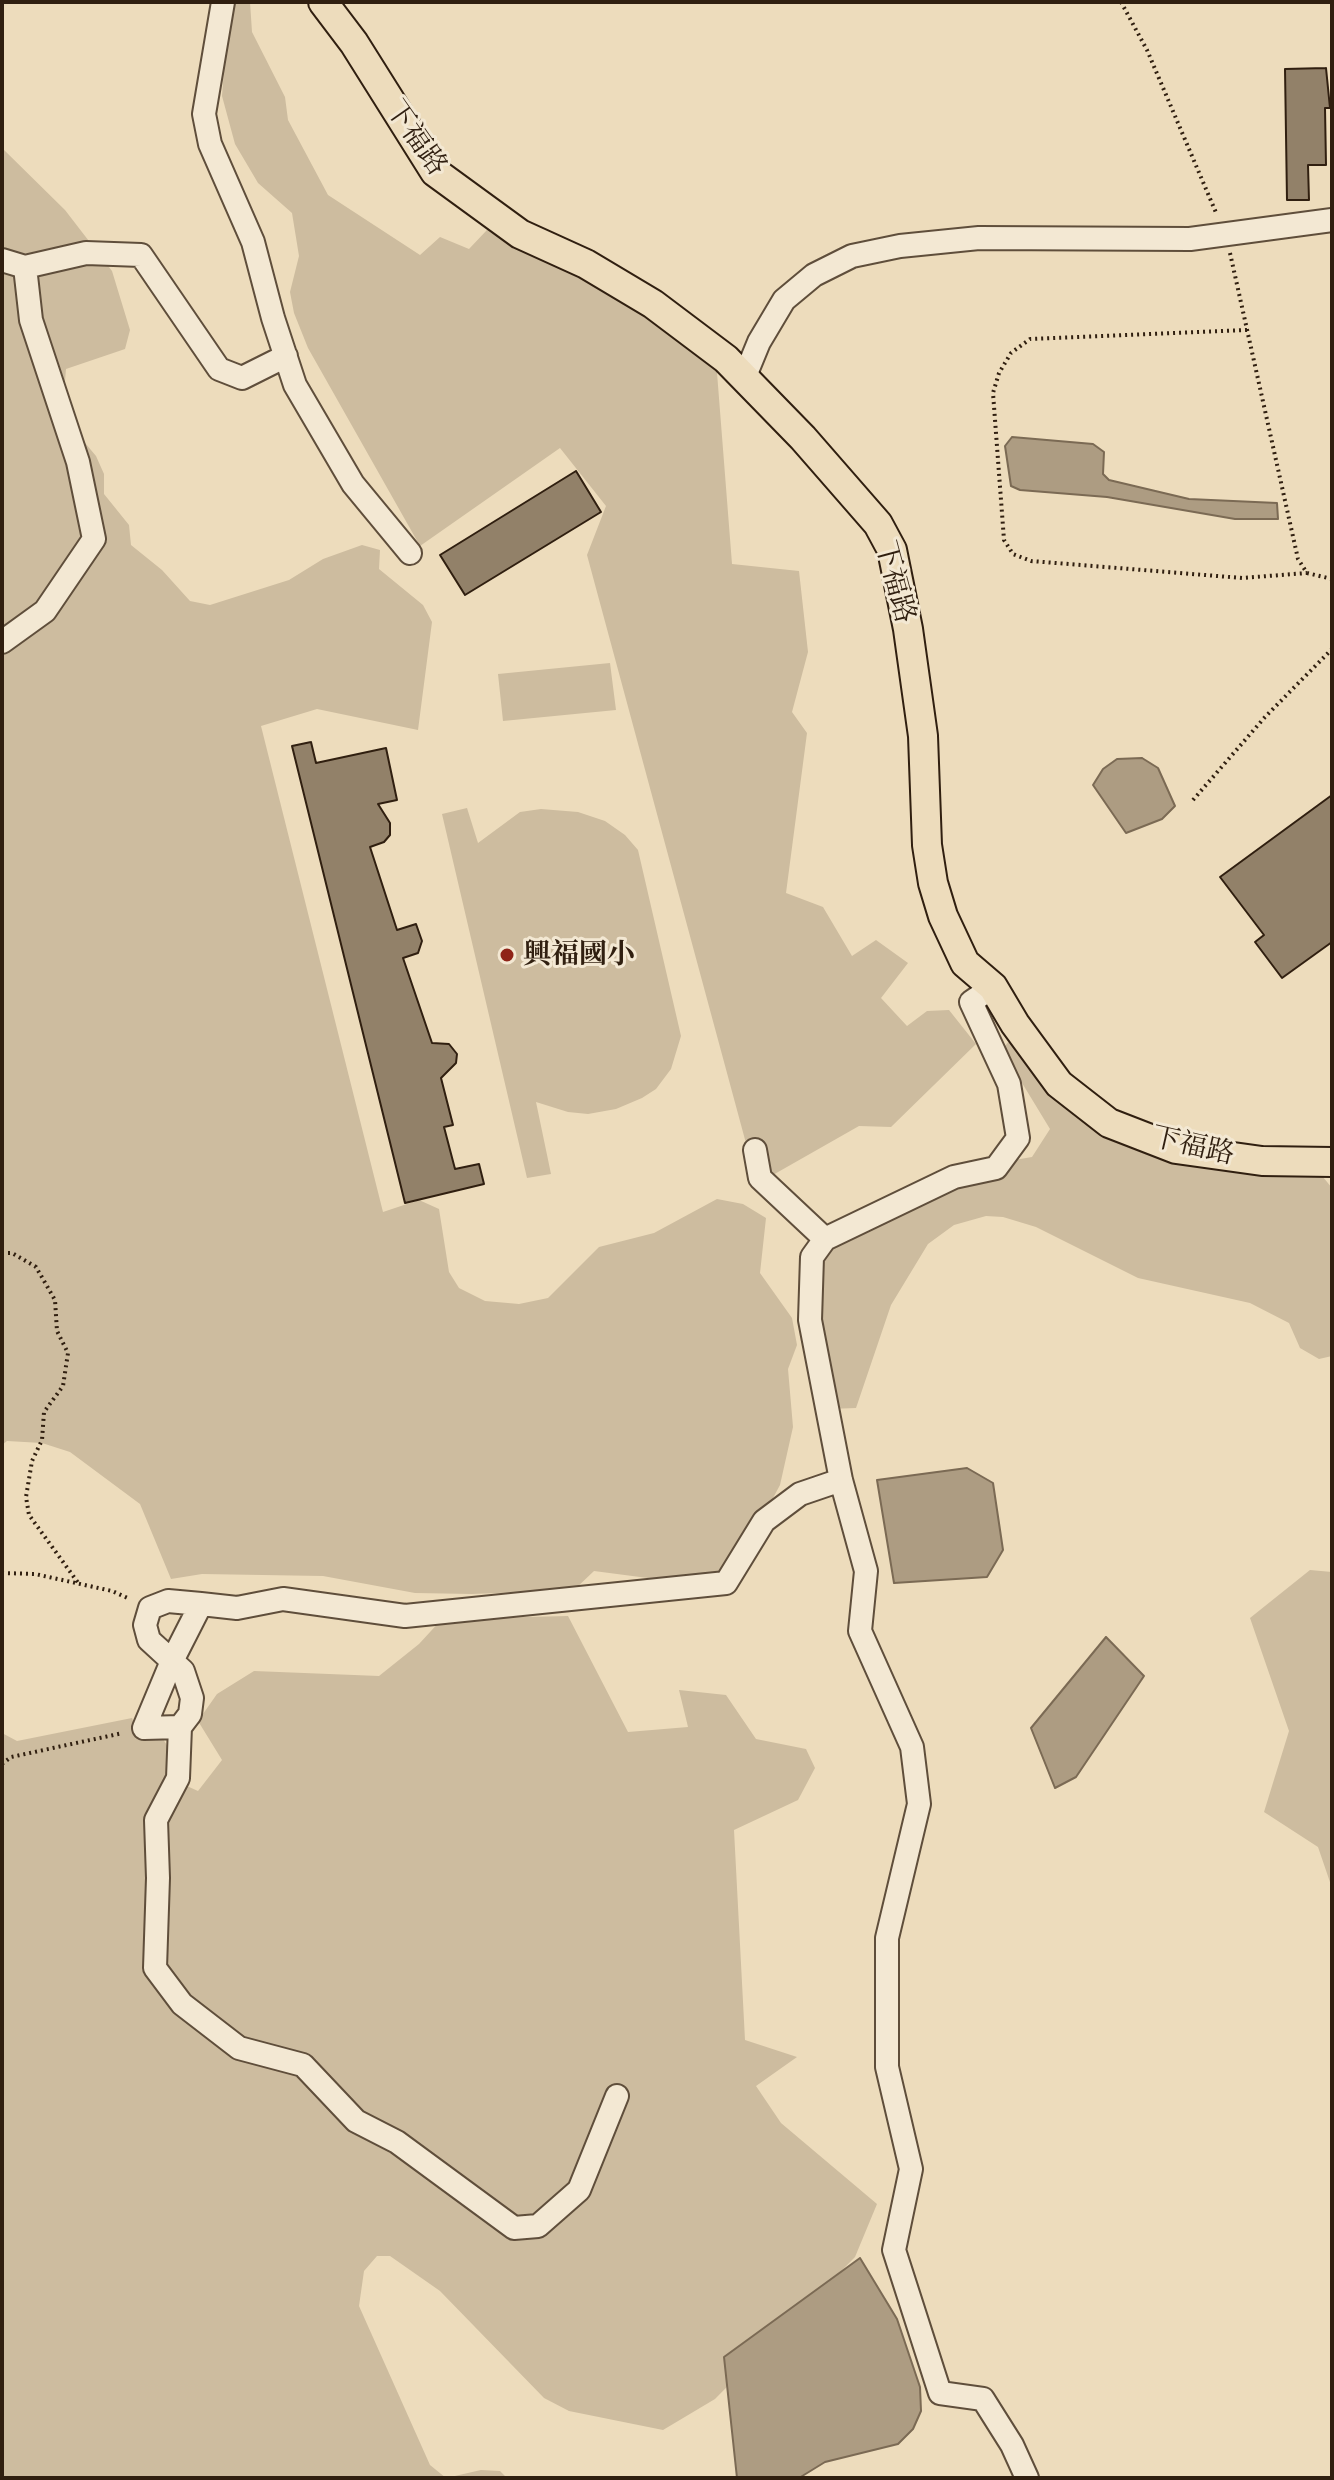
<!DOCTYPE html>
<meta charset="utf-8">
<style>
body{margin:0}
#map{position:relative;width:1334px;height:2480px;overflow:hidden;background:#eddcbc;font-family:"Libre Caslon Text",serif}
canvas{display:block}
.frame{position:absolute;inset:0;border:4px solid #301f10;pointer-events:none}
</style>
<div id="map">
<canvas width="1334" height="2480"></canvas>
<div class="frame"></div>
</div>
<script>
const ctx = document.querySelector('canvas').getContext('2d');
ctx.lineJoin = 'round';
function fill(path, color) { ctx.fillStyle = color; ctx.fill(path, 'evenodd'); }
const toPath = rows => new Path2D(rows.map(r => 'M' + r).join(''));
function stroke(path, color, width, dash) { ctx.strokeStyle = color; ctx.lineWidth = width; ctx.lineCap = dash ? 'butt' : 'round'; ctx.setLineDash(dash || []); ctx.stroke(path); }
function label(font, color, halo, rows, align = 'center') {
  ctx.font = font + ' "Libre Caslon Text","Noto Serif TC",serif'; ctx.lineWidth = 6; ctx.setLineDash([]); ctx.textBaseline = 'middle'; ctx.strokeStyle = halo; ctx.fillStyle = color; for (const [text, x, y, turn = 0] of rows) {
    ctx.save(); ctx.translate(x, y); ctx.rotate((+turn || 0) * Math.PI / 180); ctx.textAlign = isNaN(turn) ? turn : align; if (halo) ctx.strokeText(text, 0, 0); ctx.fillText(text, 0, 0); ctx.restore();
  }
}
fill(toPath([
 [229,2,250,2,252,32,285,97,288,120,328,195,420,255,440,237,469,249,503,213,716,360,732,564,799,571,808,652,792,712,807,733,786,893,823,907,852,956,876,940,908,963,881,998,907,1026,927,1011,949,1010,976,1044,891,1127,859,1126,757,1184,587,555,606,506,560,448,420,546,308,348,294,313,290,292,299,256,292,213,258,183,235,144,222,96],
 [2,148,65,210,112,271,130,330,125,349,66,369,63,406,70,425,96,456,104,474,104,494,129,525,131,545,162,570,190,601,210,605,289,580,323,559,362,545,380,550,379,569,423,605,432,622,418,730,317,709,261,726,383,1212,419,1200,439,1209,449,1272,459,1288,485,1301,519,1304,548,1298,599,1247,654,1233,717,1199,743,1204,766,1218,760,1273,792,1318,797,1345,788,1369,793,1427,780,1485,740,1559,716,1575,686,1583,594,1571,574,1590,472,1594,415,1593,323,1576,202,1574,171,1579,140,1504,70,1452,42,1443,7,1441,2,1445],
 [610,663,616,710,503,721,498,674],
 [467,808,478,843,520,812,541,809,578,812,605,821,625,835,638,850,681,1036,671,1069,656,1089,642,1098,616,1109,588,1114,568,1112,536,1102,551,1174,527,1178,442,814],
 [1012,1037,1033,1073,1088,1117,1318,1171,1332,1188,1332,1356,1319,1359,1300,1348,1289,1323,1250,1303,1138,1278,1036,1227,1003,1217,986,1216,954,1225,928,1244,891,1305,856,1408,829,1409,806,1264,955,1170,1032,1157,1050,1129,1002,1050],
 [1310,1570,1332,1572,1332,1888,1318,1847,1264,1812,1289,1731,1250,1618],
 [568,1616,628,1732,688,1727,679,1690,726,1695,756,1739,806,1749,815,1768,798,1800,734,1830,745,2040,797,2057,756,2086,781,2123,877,2204,855,2257,715,2399,663,2430,569,2411,544,2398,440,2291,390,2256,377,2256,364,2271,359,2306,430,2465,446,2478,481,2470,500,2471,507,2478,2,2478,2,1733,17,1741,132,1718,140,1739,163,1739,175,1758,169,1778,198,1791,222,1760,198,1721,217,1694,254,1671,379,1676,419,1644,442,1619]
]), '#cdbc9f');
const water = toPath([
 [1012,437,1093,444,1104,452,1103,474,1109,480,1189,499,1277,503,1278,519,1235,519,1107,497,1020,490,1011,486,1005,446,1012,437],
 [1142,758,1158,768,1175,806,1162,819,1126,833,1093,785,1103,769,1117,759,1142,758],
 [967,1468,993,1483,1003,1550,987,1577,894,1583,877,1480,967,1468],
 [1106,1637,1144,1676,1076,1777,1055,1788,1031,1728,1106,1637],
 [860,2258,897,2319,920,2387,921,2411,913,2429,898,2444,825,2462,799,2478,737,2478,724,2357,860,2258]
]);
fill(water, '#ad9c82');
stroke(water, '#7b6a54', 2);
const building = toPath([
 [1326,68,1330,108,1325,108,1326,165,1308,165,1309,200,1287,200,1285,69,1326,68],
 [576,471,601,512,465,595,440,555,576,471],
 [311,742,316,763,386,748,397,800,378,804,390,823,390,835,384,842,370,847,397,930,416,924,422,941,418,953,403,958,432,1043,449,1044,457,1054,456,1063,441,1078,453,1125,444,1127,455,1169,479,1164,484,1184,405,1203,292,746,311,742],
 [1332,795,1332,942,1282,978,1255,942,1264,935,1220,877,1332,795]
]);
fill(building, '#928169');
stroke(building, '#301f10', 2);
const minor = toPath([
 [223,2,204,114,210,144,253,242,273,318,295,385,353,484,410,553],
 [2,260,25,267,86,253,141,255,219,369,242,378,286,356],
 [745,376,759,342,784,300,814,275,852,256,900,246,979,238,1190,239,1332,220],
 [2,642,45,611,94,539,78,462,31,320,25,267],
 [993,987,971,1002,1009,1084,1018,1138,996,1168,954,1177,825,1239,812,1257,810,1320,841,1480,866,1571,860,1631,912,1747,919,1804,887,1938,887,2067,911,2169,894,2250,940,2393,983,2399,1012,2445,1027,2478],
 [755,1150,760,1178,825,1239],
 [201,1604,172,1661,144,1728,180,1727,190,1714,192,1698,183,1671,172,1661,149,1640,145,1625,150,1608,168,1601,201,1604,237,1608,283,1599,405,1616,726,1583,764,1521,800,1494,841,1480],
 [180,1727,178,1778,156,1820,158,1878,155,1968,182,2004,239,2048,303,2065,356,2121,397,2142,514,2228,538,2226,579,2190,617,2096]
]);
const major = toPath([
 [323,2,354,43,435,172,520,234,586,264,653,304,726,359,803,438,878,524,892,550,908,629,923,736,927,845,933,883,943,916,965,963,993,987,1015,1024,1059,1084,1109,1123,1176,1149,1262,1161,1332,1162]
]);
stroke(minor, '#5f4e3b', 26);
stroke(major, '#301f10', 32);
stroke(toPath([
 [1121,2,1147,50,1217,215],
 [1230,253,1298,559,1307,573,1332,579],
 [1247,330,1030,339,1011,353,999,373,993,393,1004,540,1013,554,1031,561,1242,578,1307,573],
 [1193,800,1265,717,1332,649],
 [2,1253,12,1253,36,1267,55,1300,57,1331,68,1353,63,1386,44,1412,42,1440,32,1461,26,1497,29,1515,79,1584],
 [2,1573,35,1574,112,1591,130,1599],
 [2,1764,11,1757,123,1733]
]), '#301f10', 4, [2, 4]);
stroke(minor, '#f3e8d3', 22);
stroke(major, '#eddcbc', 28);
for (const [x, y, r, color] of [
 [507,955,8,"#8f2418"]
]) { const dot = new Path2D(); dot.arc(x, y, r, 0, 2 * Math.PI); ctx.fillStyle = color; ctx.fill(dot); stroke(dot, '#f3e8d3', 3); }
label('28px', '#301f10', '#f3e8d3', [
 ["下福路",416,138,55],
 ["下福路",895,582,75],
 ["下福路",1193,1146,13]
]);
label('bold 28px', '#301f10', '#f3e8d3', [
 ["興福國小",523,955]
], 'left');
</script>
